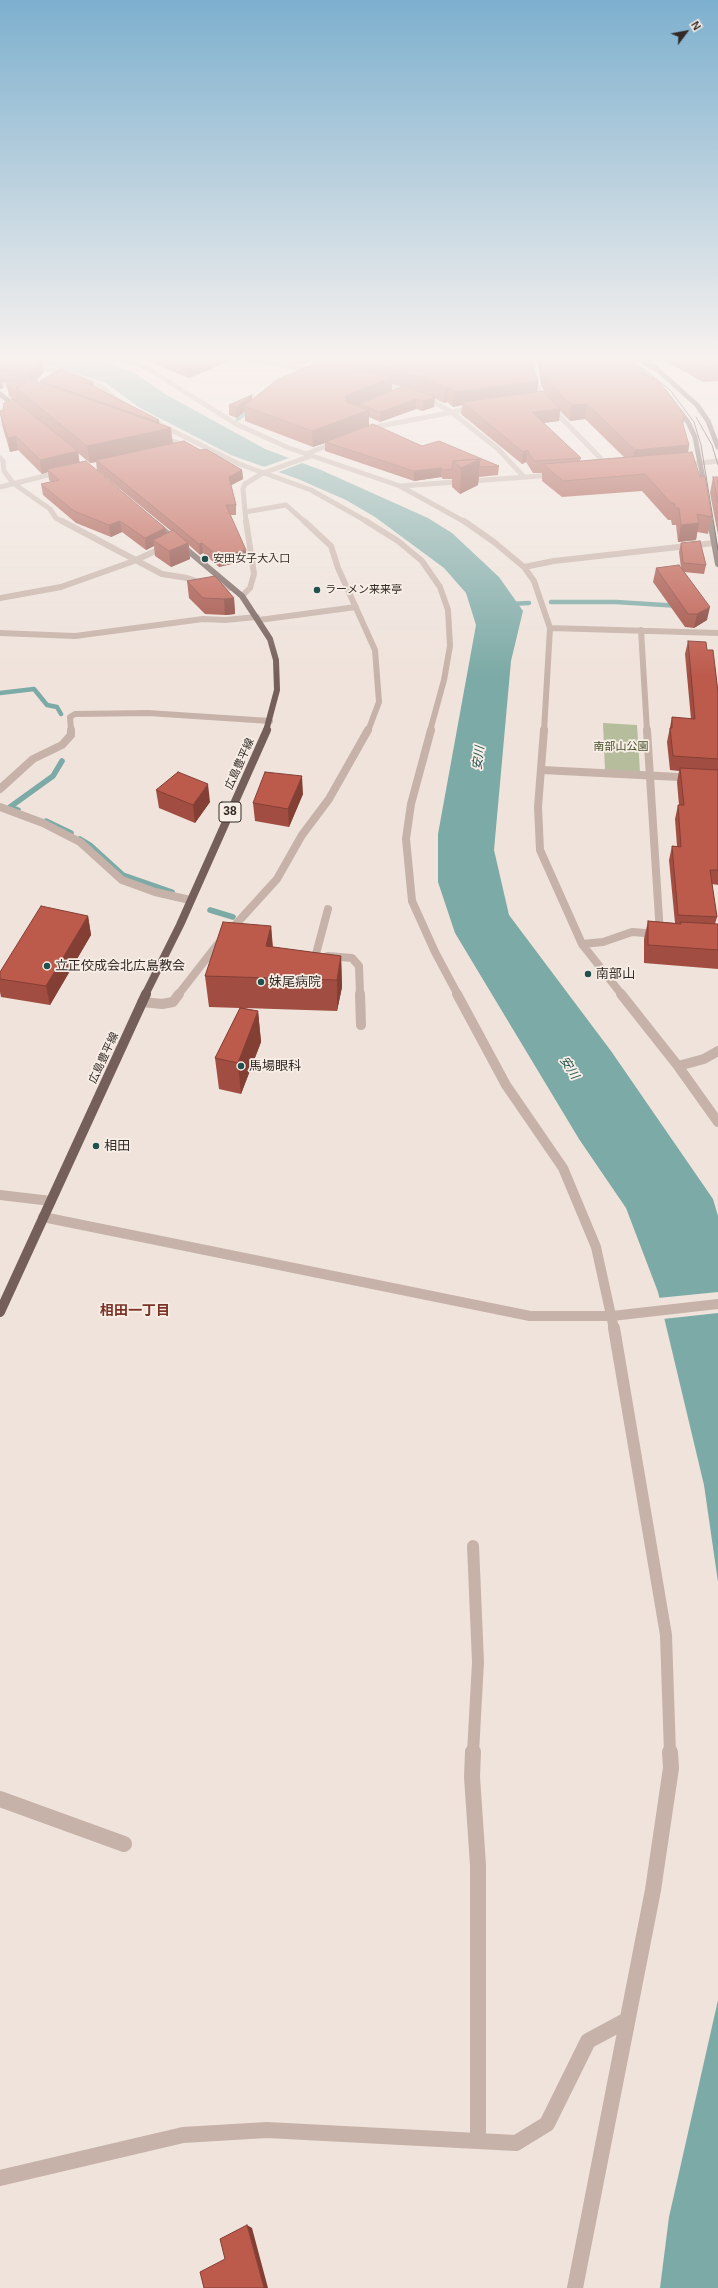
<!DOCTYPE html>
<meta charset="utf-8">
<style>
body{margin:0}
#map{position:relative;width:718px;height:2288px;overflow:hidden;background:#efe3db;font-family:Arial,sans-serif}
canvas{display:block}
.north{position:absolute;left:666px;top:12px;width:40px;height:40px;-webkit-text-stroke:3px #f7eee6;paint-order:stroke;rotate:58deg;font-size:11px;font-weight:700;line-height:16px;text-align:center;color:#332a27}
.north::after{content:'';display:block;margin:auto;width:14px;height:18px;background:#332a27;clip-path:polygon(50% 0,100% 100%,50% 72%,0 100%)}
</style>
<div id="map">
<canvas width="718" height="2288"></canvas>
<div class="north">N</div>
</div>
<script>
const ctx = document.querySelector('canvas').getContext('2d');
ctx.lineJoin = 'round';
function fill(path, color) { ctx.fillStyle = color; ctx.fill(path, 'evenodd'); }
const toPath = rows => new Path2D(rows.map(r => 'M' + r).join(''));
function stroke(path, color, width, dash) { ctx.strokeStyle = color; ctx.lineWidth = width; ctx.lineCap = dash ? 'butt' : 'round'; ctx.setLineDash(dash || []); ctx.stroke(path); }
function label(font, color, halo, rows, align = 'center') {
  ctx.font = font + ' Arial,"Noto Sans JP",sans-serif'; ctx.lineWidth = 3.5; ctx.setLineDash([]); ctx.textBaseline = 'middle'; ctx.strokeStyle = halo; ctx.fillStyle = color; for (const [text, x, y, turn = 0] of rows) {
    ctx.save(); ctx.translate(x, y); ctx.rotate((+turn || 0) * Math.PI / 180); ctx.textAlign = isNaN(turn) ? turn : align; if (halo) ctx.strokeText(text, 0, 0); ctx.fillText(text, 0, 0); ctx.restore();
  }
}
fill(toPath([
 [603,723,637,725,640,772,605,770]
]), '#b6bd9c');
fill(toPath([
 [8,357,94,357,136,374,165,394,265,449,321,470,428,518,452,533,499,577,523,611,511,661,494,850,509,915,611,1051,713,1199,718,1216,718,1582,704,1485,658,1292,626,1208,579,1139,455,933,438,882,438,834,476,625,466,593,444,568,375,517,346,500,298,479,231,455,140,408,106,383,39,362],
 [718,2000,718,2288,660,2288,669,2217]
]), '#7caaa6');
fill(toPath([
 [292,457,305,462,276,473,261,468],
 [718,1292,718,1313,663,1319,658,1298]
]), '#efe3db');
stroke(toPath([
 [237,420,251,409]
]), '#7caaa6', 3.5);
stroke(toPath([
 [551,602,616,602,680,606],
 [509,604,529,603],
 [0,693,34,689,47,705,57,707,61,714]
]), '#7caaa6', 4.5);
stroke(toPath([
 [18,810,10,807,53,776,62,761],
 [46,821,71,833],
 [80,839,90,845,123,875,172,892],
 [210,910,233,917]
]), '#7caaa6', 5.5);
stroke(toPath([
 [119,357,147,368,236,424,289,448,400,486,465,522],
 [238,357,315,371],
 [305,357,315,362],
 [530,357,533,361,537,386,543,399,611,469],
 [32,364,86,380,101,387,122,404],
 [0,384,20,388],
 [379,384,426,398,450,411,498,449,524,477],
 [159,424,239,464,311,490,368,522],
 [367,431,380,426,474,408],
 [159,436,184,445],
 [306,454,337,442],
 [0,458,3,461,4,471,13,483,50,509,56,518,63,522],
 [683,465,718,461],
 [400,486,555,475],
 [0,487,60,472],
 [245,512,286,505,305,522],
 [246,522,243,489,245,484,263,473,311,456]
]), '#c6b2a8', 5);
stroke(toPath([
 [62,521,162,574,187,578,212,586,232,588],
 [304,521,331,546,338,568,375,650,379,702,368,731],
 [366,521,398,541,422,561,440,587,448,610,450,646,444,680,430,731],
 [464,521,494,542,524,567,534,581,550,628,544,731],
 [524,567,554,561,714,543],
 [242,596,250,588,254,574,246,521],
 [0,598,61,587,134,561,166,546],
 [259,620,356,607],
 [550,628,718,633],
 [641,630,647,731],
 [0,633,75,636,203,619,225,620,257,617],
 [71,731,70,717,75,714,148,713,270,721]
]), '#c6b2a8', 6);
stroke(toPath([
 [431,730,411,804,406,839,412,901,435,952,458,995],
 [544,730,538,807,540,850,582,944,622,995],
 [647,730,660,934],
 [542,770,718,779],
 [0,789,33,759,62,745,71,735,71,730],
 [0,807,43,823,80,842,122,880,155,892,190,900],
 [582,944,603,942,632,932,658,934],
 [316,954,328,909],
 [328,956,352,958,359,966,360,995],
 [178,995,217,945,277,879,302,835,329,799,368,730]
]), '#c6b2a8', 8);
stroke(toPath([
 [360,994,361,1025],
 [457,994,506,1085,563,1168,596,1247,614,1329],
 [621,994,678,1066,718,1122],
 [142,1002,162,1004,173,1002,179,994],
 [678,1066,704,1059,718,1051],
 [0,1195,51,1201],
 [43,1217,530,1316,612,1316,718,1304]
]), '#c6b2a8', 10);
stroke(toPath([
 [614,1328,666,1635,670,1753],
 [473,1546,478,1662,473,1753]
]), '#c6b2a8', 12);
stroke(toPath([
 [473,1752,472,1777,478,1865,478,2141],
 [0,1799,124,1844],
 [0,2178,183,2135,267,2130,516,2143,547,2124,588,2041,627,2020],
 [575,2288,653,1890,671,1768,670,1752]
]), '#c6b2a8', 16);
stroke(toPath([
 [616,357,642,372,664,391,688,422,695,437,705,489],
 [635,357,657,369,697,405,708,421,718,447],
 [0,394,19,409],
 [708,511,710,522]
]), '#745f5a', 5);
stroke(toPath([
 [710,521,718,564],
 [155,523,242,596,270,639,276,660,277,690,266,731]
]), '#745f5a', 6);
stroke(toPath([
 [145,995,180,925,267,730]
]), '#745f5a', 8);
stroke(toPath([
 [0,1312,146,994]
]), '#745f5a', 10);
stroke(toPath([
 [622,357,645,370,670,390,694,422,701,445,718,550],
 [696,417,712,445,718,465]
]), '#332a27', 1);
fill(toPath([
 [0,357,44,372,36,381,40,382,40,381,93,387,160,424,172,444,200,450,242,470,243,479,231,485,236,505,236,515,230,515,247,560,219,567,203,553,200,555,189,545,190,559,171,567,155,556,154,546,146,550,122,532,111,537,76,523,43,495,41,484,51,482,49,480,48,472,42,474,18,450,10,452,2,425,0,411,3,410,12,399,9,396,7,386,7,383,2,382,3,389,0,389],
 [78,453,90,463,96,462,97,470,171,531,166,533,165,528,79,462],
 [136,357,235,357,234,359,189,378],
 [258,357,532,357,534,372,538,381,537,392,545,393,541,385,537,360,534,357,631,357,641,374,685,416,683,425,689,445,688,452,712,517,708,534,697,532,696,540,678,542,676,525,672,525,671,520,668,520,642,491,562,497,542,481,542,473,533,473,526,462,522,464,461,414,462,405,453,407,447,402,444,403,434,398,434,407,422,411,416,409,380,422,369,417,369,425,422,446,499,466,498,475,479,477,478,485,460,494,452,487,452,479,443,479,441,477,414,481,325,451,325,443,313,447,245,421,245,411,237,418,229,415,229,405,253,399,314,364,314,359,301,365],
 [392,384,402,387,392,391],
 [560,411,570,421,585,419,624,457,580,461,581,458,544,423,559,421],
 [658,357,718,357,718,381,703,382],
 [713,477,718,477,718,535,710,493],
 [681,543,706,565,704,574,684,572,707,620,694,628,685,627,653,582,656,568,681,568,679,552],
 [187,581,234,598,235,614,225,615,205,614,189,598],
 [688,641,707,650,718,692,718,885,712,884,717,917,715,924,718,924,718,969,644,963,644,939,648,921,675,923,669,860,672,846,677,846,675,819,678,805,679,805,677,782,679,771,670,770,667,742,672,717,691,719,685,654],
 [156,790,210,802,195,823,159,808],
 [303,794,289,827,255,821,253,803],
 [88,916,91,935,50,1005,1,997,0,992,0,972],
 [271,926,273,947,341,956,342,987,337,1011,244,1008,258,1011,261,1042,241,1094,219,1089,215,1058,240,1008,209,1007,205,976]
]), '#a24d41');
fill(toPath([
 [203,357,235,357,234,359,189,378,188,363],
 [301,357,314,357,314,359,301,365],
 [42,359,44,372,31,387,29,374],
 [0,376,1,376,3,389,0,389],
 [392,377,392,392,359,404,359,406,345,412,345,396],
 [538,381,537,396,462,402,462,405,453,407,454,392],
 [93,382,94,391,87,383],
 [448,387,447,402,444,403,445,388],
 [16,392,18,402,17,403,16,393],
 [252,395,253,405,244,406,245,411,237,418,236,408],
 [435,397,434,407,422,411,423,401],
 [416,399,416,409,380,422,380,412],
 [587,404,585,419,570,421,571,405],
 [560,409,559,421,531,424,532,412],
 [369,410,369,426,325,442,325,443,313,447,312,431],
 [159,420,160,429,156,431,155,421],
 [171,428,173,445,96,460,96,462,90,463,87,446],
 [16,436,18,450,10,452,8,438],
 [689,445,687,460,632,466,635,450],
 [527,450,526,462,522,464,523,452],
 [78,451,80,465,47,469,48,472,42,474,40,460],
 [480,459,478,485,460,494,461,468],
 [441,468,441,477,414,481,414,471],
 [242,470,243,479,230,486,229,477],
 [120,521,122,532,111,537,109,525],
 [699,523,696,540,678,542,681,525],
 [165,528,167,539,153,540,154,546,146,550,145,538],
 [188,543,190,559,171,567,169,551],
 [202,543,203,553,200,555,199,544],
 [246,550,247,560,219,567,219,557],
 [234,598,235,614,225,615,224,599],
 [710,607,707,620,694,628,697,614],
 [302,776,303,794,289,827,288,809],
 [208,784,210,802,195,823,193,805],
 [88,916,91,935,50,1005,46,986],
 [271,926,273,957,266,946],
 [341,956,342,987,337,1011,337,980],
 [258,1011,261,1042,241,1094,238,1063],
 [247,2225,252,2228,268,2288,264,2288]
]), '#843f35');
const building = toPath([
 [0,357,33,357,42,359,29,374,0,369,0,357],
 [172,357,203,357,188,363,172,357],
 [336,357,532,357,534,372,538,381,454,392,448,387,445,388,428,379,377,365,336,357],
 [540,357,631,357,641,374,657,379,685,416,682,421,689,445,635,450,587,404,571,405,548,382,542,370,540,357],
 [687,357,718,357,718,366,705,367,687,357],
 [319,362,392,377,345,396,346,402,369,410,312,431,244,406,278,379,319,362],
 [60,369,93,382,87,383,159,420,155,421,40,381,60,369],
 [29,380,49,385,171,428,87,446,16,388,29,380],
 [7,381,22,384,16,388,16,393,7,386,7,381],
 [404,386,435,397,423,401,416,399,380,412,359,404,404,386],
 [543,391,560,409,532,412,581,458,534,461,527,450,523,452,462,402,543,391],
 [252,395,236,408,229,405,252,395],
 [13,399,78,451,40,460,16,436,8,438,0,413,0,411,3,410,4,403,13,399],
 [373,424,422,446,439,441,499,466,479,467,480,459,453,461,452,469,444,470,441,468,414,471,325,442,373,424],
 [184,441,200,450,206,449,242,470,229,477,236,505,226,505,246,550,219,557,202,543,199,544,96,460,184,441],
 [692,452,700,477,705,476,712,517,697,514,699,523,681,525,679,508,675,508,674,503,671,503,645,474,563,481,543,464,692,452],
 [480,459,461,468,453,461,480,459],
 [86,461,165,528,145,538,120,521,109,525,74,511,41,484,59,480,47,469,86,461],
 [713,477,718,477,718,503,713,477],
 [173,530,188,543,169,551,153,540,173,530],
 [700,541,706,565,683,563,681,543,700,541],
 [679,565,710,607,697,614,688,614,656,568,679,565],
 [215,576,234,598,224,599,203,598,187,581,215,576],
 [688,641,706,642,707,650,713,650,718,692,718,759,673,756,670,728,672,728,672,717,695,719,688,641],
 [680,768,718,770,718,870,710,870,717,917,678,915,672,846,681,847,678,805,684,805,680,768],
 [178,772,208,784,193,805,156,790,178,772],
 [265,772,302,776,288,809,253,803,265,772],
 [41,906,88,916,46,986,0,979,0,972,41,906],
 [648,921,681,924,680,922,718,924,718,950,648,945,648,921],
 [223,922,271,926,266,946,341,956,337,980,205,976,223,922],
 [240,1008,258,1011,238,1063,215,1058,240,1008],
 [247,2225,264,2288,204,2288,200,2272,225,2259,220,2239,247,2225]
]);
fill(building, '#bc5a4c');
stroke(building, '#843f35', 1);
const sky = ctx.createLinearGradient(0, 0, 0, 677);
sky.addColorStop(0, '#7db0ce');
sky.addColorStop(0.53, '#f8f2ef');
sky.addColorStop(1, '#f8f2ef00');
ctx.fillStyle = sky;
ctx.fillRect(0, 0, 718, 677);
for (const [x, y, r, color] of [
 [205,559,4,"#21514f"],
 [317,590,4,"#21514f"],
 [47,966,4,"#21514f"],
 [588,974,4,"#21514f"],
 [261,982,4,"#21514f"],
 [241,1066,4,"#21514f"],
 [96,1146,4,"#21514f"]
]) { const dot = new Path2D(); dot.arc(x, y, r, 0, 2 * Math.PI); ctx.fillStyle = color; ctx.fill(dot); stroke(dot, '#f7eee6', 1.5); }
label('11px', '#332a27', '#f7eee6', [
 ["安田女子大入口",213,559],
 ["ラーメン来来亭",325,590]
], 'left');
label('11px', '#47502d', '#f7eee6', [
 ["南部山公園",621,747]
]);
label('11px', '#332a27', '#f7eee6', [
 ["広島豊平線",240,764,-66],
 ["広島豊平線",104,1058,-65]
]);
label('italic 12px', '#21514f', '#f7eee6', [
 ["安川",479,758,-83],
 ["安川",569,1068,57]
]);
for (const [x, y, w] of [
 [230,812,22]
]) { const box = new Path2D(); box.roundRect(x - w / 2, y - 10, w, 20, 3); ctx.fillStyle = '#f7eee6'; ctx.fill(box); stroke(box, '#332a27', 1); }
label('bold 12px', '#332a27', null, [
 ["38",230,812]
]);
label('13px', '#332a27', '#f7eee6', [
 ["立正佼成会北広島教会",55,966],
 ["南部山",596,974],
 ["妹尾病院",269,982],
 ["馬場眼科",249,1066],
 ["相田",104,1146]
], 'left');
label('bold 14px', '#7c3227', '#f7eee6', [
 ["相田一丁目",135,1311]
]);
</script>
